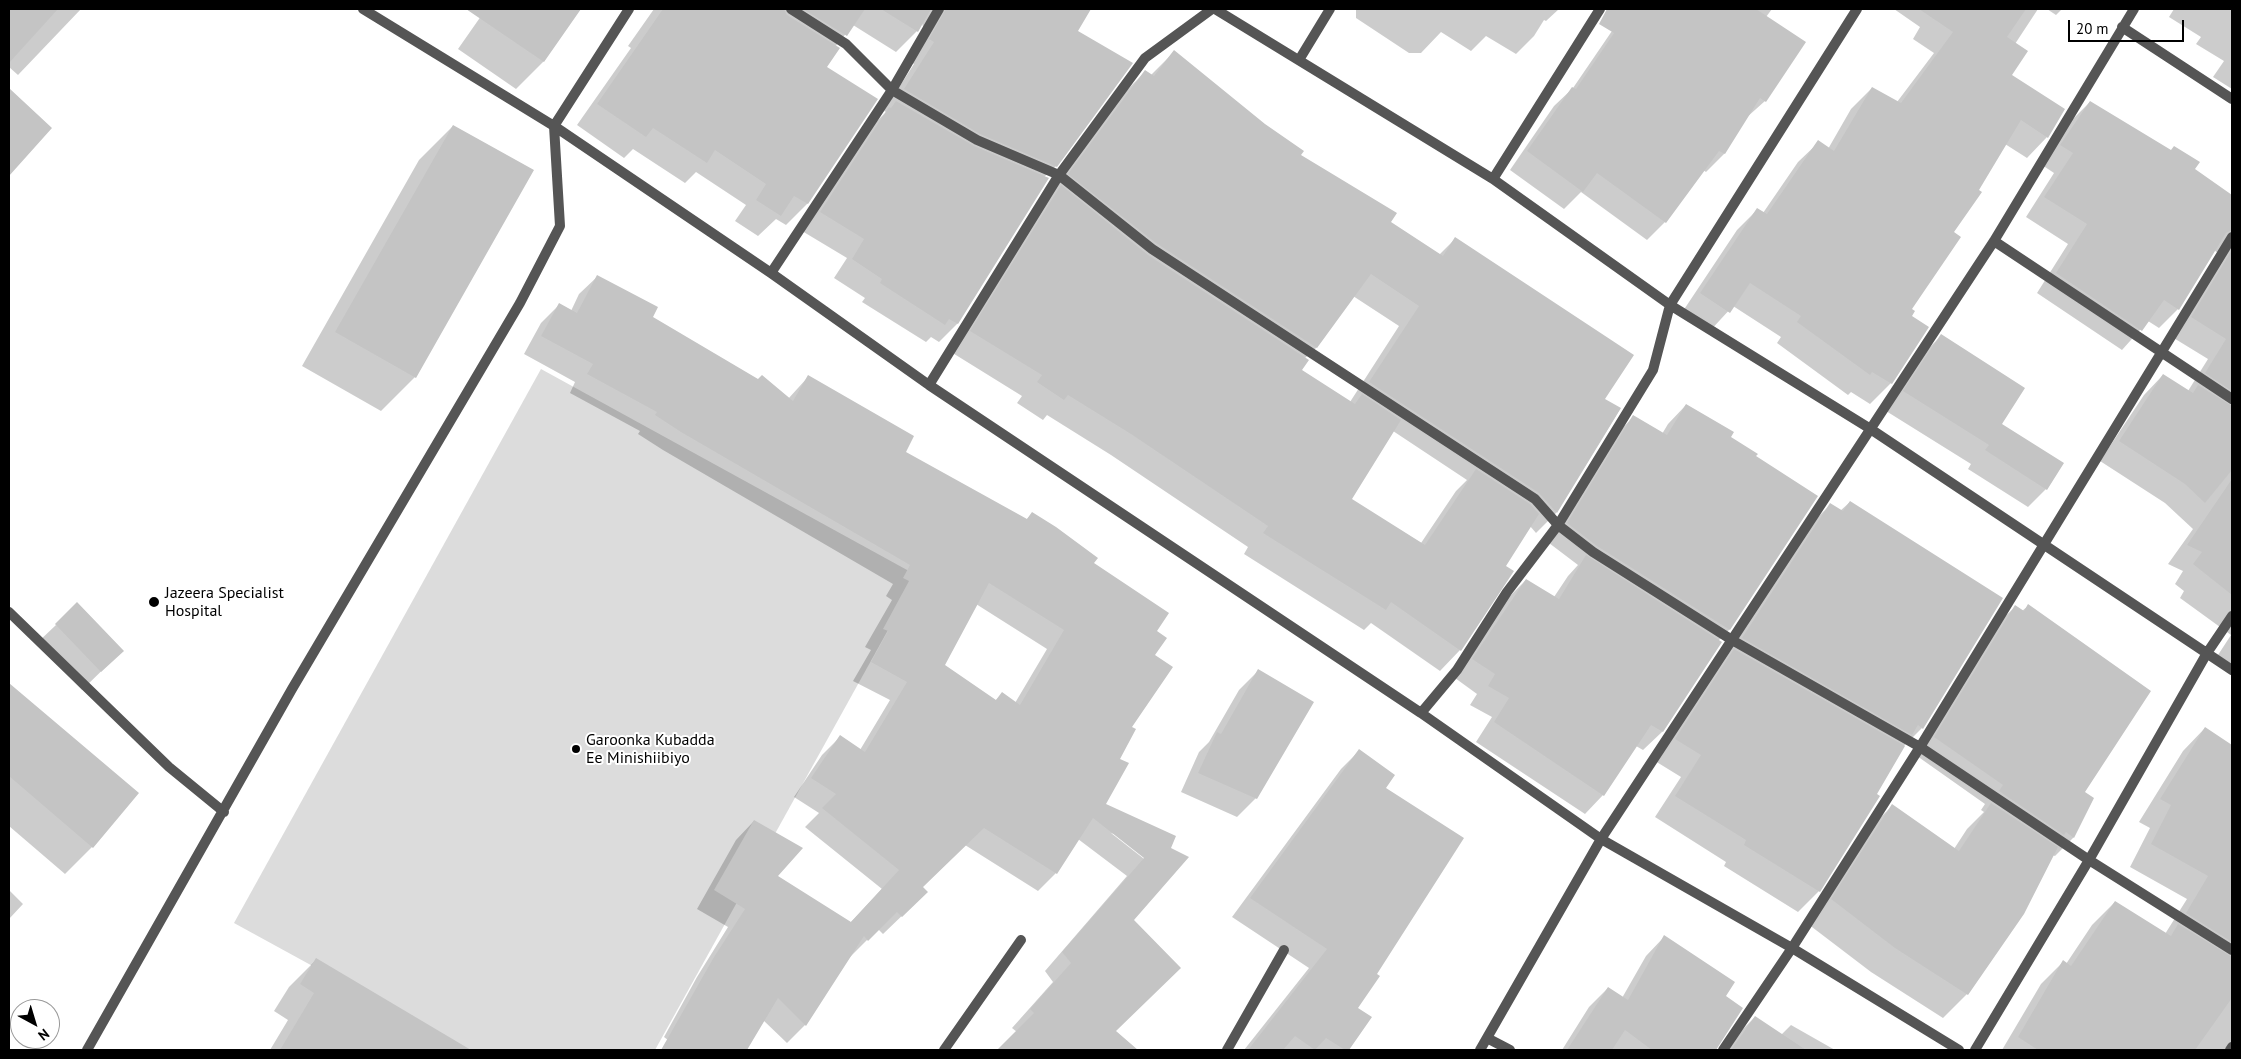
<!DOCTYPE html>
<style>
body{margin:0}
#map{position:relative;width:2241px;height:1059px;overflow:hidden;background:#fff;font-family:"PT Sans",sans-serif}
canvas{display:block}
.frame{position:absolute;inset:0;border:10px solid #000;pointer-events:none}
.north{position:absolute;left:10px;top:999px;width:50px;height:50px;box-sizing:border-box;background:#fff;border:1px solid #999;border-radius:50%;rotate:141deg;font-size:14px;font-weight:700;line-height:20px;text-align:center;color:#000}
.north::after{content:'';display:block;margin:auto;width:18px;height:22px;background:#000;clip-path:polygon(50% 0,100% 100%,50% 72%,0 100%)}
.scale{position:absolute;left:2068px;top:20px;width:116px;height:22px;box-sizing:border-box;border:2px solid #000;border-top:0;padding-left:6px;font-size:15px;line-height:18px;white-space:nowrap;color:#000;-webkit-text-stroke:4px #fff;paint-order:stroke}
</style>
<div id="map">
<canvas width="2241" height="1059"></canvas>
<div class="frame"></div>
<div class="north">N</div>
<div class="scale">20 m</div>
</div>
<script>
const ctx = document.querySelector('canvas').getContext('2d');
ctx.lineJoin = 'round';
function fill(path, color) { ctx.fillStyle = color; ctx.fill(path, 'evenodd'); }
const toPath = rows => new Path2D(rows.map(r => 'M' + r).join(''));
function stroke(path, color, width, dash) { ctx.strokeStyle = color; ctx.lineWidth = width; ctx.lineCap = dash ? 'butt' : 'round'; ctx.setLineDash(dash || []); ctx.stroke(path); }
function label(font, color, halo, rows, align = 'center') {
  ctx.font = font + ' "PT Sans",sans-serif'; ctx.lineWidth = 4; ctx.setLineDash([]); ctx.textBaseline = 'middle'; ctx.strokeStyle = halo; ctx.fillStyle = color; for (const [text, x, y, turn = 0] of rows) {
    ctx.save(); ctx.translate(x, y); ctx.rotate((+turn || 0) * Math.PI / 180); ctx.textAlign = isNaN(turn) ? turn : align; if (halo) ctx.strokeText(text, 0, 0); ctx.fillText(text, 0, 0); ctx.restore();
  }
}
fill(toPath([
 [541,369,918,576,655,1050,466,1050,234,923]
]), '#dcdcdc');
fill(toPath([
 [9,9,81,9,18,75,9,67],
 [486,9,579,9,543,62,516,89,458,49],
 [654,9,1084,9,1088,11,1076,31,1056,166,1044,177,957,324,939,342,931,337,926,342,862,302,865,298,834,278,847,258,802,231,871,127,886,112,884,111,914,64,909,61,925,34,922,23,917,31,896,52,853,25,835,47,826,67,876,100,807,204,786,225,776,219,758,236,735,221,746,205,696,172,685,183,633,149,624,158,577,125,631,48,628,46],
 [1356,9,1559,9,1546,21,1544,20,1534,36,1516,54,1486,36,1471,51,1441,32,1421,53,1409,53,1356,18],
 [1627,9,1772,9,1766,17,1765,101,1746,118,1724,154,1706,172,1703,170,1665,222,1647,240,1581,192,1564,209,1510,170,1554,106,1573,88],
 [1894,9,2038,9,2015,44,2011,75,2047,137,2027,158,2005,144,1952,232,1910,310,1910,316,1928,327,1891,383,1870,404,1851,392,1848,395,1777,343,1781,337,1733,306,1708,333,1681,314,1737,230,1758,209,1763,213,1798,162,1819,142,1828,149,1851,109,1872,88,1897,102,1934,53,1913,39,1920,27],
 [2047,9,2062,9,2056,15],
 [2174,9,2232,9,2232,89,2213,77,2224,61,2196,44,2201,37,2169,17],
 [1174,52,1299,156,1389,222,1439,255,1455,239,1603,399,1620,409,1556,513,1536,533,1530,526,1504,566,1460,650,1440,671,1371,623,1364,630,1244,554,1248,547,1111,455,1047,415,1043,420,1017,403,1022,396,951,352,1049,194,1125,92,1145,72,1151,75],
 [1353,296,1399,326,1350,402,1301,370,1305,358,1316,348],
 [1393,431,1467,480,1456,491,1421,543,1350,499],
 [9,90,50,128,9,174],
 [2090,102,2232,197,2232,664,2218,655,2231,635,2180,598,2184,591,2175,584,2183,571,2168,564,2193,529,2165,503,2100,461,2144,395,2163,375,2188,391,2208,359,2172,337,2219,254,2214,250,2178,309,2159,328,2148,321,2122,350,2037,293,2068,244,2026,217,2054,173,2042,165,2070,122],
 [453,126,415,377,381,411,302,366,419,160],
 [598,276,651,317,788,399,808,377,904,452,1026,520,1032,514,1093,563,1155,631,1153,656,1104,804,1174,837,1132,921,1115,1031,1121,1036,1109,1050,998,1050,1017,1032,1012,1028,1053,982,1045,971,1127,876,1078,839,1056,873,1038,891,965,845,921,887,908,910,883,934,878,929,849,958,805,1025,787,1043,763,1020,744,1050,675,1050,677,1047,664,1037,697,977,728,927,697,909,736,840,754,821,777,876,850,923,882,889,805,827,819,813,794,797,822,755,840,737,860,750,890,700,853,681,871,650,865,647,892,600,886,596,893,584,663,450,638,434,640,431,570,393,575,382,524,354,541,323,559,305,571,311,579,294],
 [976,604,1047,649,1015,703,1002,694,995,701,943,665],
 [1111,833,1117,835,1150,860,1148,862],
 [1941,336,2046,489,2028,507,1968,469,1971,464,1886,411,1922,355],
 [1686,405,1755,457,1817,496,1729,630,1718,641,1721,642,1662,732,1643,750,1636,746,1603,795,1585,814,1476,742,1492,717,1470,705,1477,694,1455,678,1507,599,1526,580,1554,597,1568,576,1578,565,1549,543,1615,436,1633,417,1662,434,1668,424],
 [1850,502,1922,728,1904,746,1819,891,1798,912,1724,866,1726,862,1655,817,1681,777,1655,761,1713,672,1724,660,1722,659,1809,526,1830,505,1840,511],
 [2028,606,2083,792,2093,799,2073,838,2055,856,2052,855,1967,994,1943,1018,1871,972,1808,924,1868,830,1892,806,1954,849,1967,829,1984,812,1981,810,1985,804,1917,756,1996,625,2015,607,2022,611],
 [56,625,122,651,82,690,37,643],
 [1258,671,1256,798,1237,817,1181,792,1199,752,1209,742,1239,690],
 [9,684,138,793,92,847,65,874,9,826],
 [2205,728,2232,746,2232,1050,2002,1050,2041,984,2063,962,2066,964,2092,925,2115,902,2165,934,2187,899,2130,867,2150,828,2139,822,2183,751],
 [1359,751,1384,788,1375,975,1357,1009,1370,1017,1348,1050,1244,1050,1309,968,1232,917,1341,769],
 [9,890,23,904,9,919],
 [1664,937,1724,997,1716,1050,1562,1050,1589,1007,1608,988,1622,998,1646,956],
 [316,960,469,1050,270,1050,288,1020,274,1011,289,987],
 [1755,1017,1781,1035,1791,1025,1835,1050,1726,1050,1736,1036]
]), '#0003');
fill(toPath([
 [9,9,58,9,9,63],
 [466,9,581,9,544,62],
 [663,9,784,9,787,15,840,48,827,67,878,99,808,204,794,196,781,216,756,200,766,184,715,150,707,163,653,128,646,137,597,104],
 [803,9,865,9,847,36],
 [881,9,931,9,918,32],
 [946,9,1091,9,1078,31,1133,63,1057,167,980,134,904,89,934,42,929,39],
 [1607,9,1756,9,1806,42,1766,102,1760,98,1725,154,1719,151,1666,223,1597,173,1583,192,1527,151,1572,87,1576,89,1614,33,1599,24],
 [1919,9,2026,9,2007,37,2028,51,2012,75,2065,109,2048,138,2021,120,1979,190,1982,192,1954,232,1961,237,1912,309,1915,311,1912,316,1929,327,1892,384,1872,372,1870,375,1797,322,1801,316,1750,283,1730,313,1700,293,1757,208,1767,214,1818,140,1834,151,1872,87,1901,103,1953,32],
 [1174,50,1265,124,1304,151,1301,155,1397,213,1391,222,1443,256,1455,237,1634,355,1605,399,1621,408,1557,513,1539,493,1369,382,1419,306,1371,274,1317,348,1156,243,1068,174,1145,70,1154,76],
 [9,88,52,128,9,176],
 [896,101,974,146,1049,178,958,324,949,319,945,325,880,283,882,279,852,259,864,239,820,212,889,107,891,108],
 [2090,101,2171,150,2174,146,2200,162,2195,169,2232,195,2232,230,2226,233,2179,310,2164,300,2142,331,2056,273,2087,224,2044,197,2073,153,2060,145],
 [453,125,534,170,416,378,335,332],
 [1061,185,1148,255,1309,360,1302,370,1355,404,1362,394,1401,420,1352,499,1425,545,1476,469,1530,504,1539,514,1506,566,1514,571,1461,651,1391,602,1386,610,1263,533,1268,526,1131,434,1068,395,1064,400,1037,382,1042,375,970,331],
 [2232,250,2232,391,2205,373,2226,339,2191,317],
 [597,275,658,307,653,317,758,379,762,375,793,401,808,375,914,436,906,452,1027,519,1032,512,1056,527,1098,558,1094,563,1169,613,1157,631,1167,638,1155,655,1173,667,1132,727,1136,729,1120,759,1129,763,1106,804,1176,836,1171,848,1189,857,1134,920,1181,968,1116,1031,1138,1050,997,1050,1034,1013,1030,1009,1071,963,1062,952,1144,858,1093,818,1057,874,984,828,923,887,928,892,902,917,897,912,868,941,864,936,806,1026,778,998,747,1050,661,1050,714,957,745,909,714,890,754,820,803,848,778,876,851,922,899,870,822,808,836,794,811,778,840,735,865,752,907,682,871,662,888,631,883,629,909,581,903,578,910,565,681,432,655,415,657,412,587,374,593,364,541,336,559,303,577,313],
 [989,583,1064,630,1020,705,1002,692,996,700,945,665],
 [1941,334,2025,388,2002,424,2064,463,2047,490,1985,450,1989,445,1903,391],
 [2163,374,2193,393,2198,385,2232,406,2232,470,2205,503,2185,484,2119,441],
 [1686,404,1734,432,1731,437,1758,454,1756,456,1818,496,1730,630,1597,546,1567,523,1633,415,1667,435],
 [2232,479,2232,595,2193,564,2202,552,2187,545],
 [1850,501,2003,598,1923,729,1918,725,1912,735,1742,638,1830,503,1843,511],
 [1586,555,1722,642,1663,732,1651,725,1604,796,1494,722,1509,698,1488,686,1495,674,1472,659,1526,579,1559,599],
 [77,602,124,651,101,672,55,624],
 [2028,604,2151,691,2085,792,2094,798,2074,838,2066,832,2064,835,1999,791,2003,785,1934,737,2015,605,2024,611],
 [1734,649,1905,746,1877,794,1880,796,1820,892,1744,845,1746,840,1675,796,1701,755,1675,739],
 [1258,669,1314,702,1257,799,1198,773,1217,732,1221,734],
 [9,683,139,793,93,848,9,776],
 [2205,727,2232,745,2232,942,2186,913,2208,876,2151,844,2171,805,2160,799],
 [1359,749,1395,775,1386,788,1464,838,1377,974,1380,976,1358,1008,1372,1017,1349,1050,1345,1050,1326,1038,1315,1050,1295,1036,1283,1050,1248,1050,1327,949,1250,898],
 [1991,803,2058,847,2024,914,1968,995,1895,948,1831,899,1892,804,1959,851],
 [2115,901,2171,936,2178,924,2232,957,2232,998,2195,1050,2038,1050,2018,1037,2063,960,2071,966],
 [1664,935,1735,982,1726,996,1743,1008,1716,1050,1652,1050,1625,1030,1612,1050,1567,1050,1608,987,1628,1000],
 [316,958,471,1050,280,1050,314,993,300,984],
 [1755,1016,1806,1050,1731,1050]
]), '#c4c4c4');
stroke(toPath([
 [363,9,554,126,771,273,929,385,1421,713,1601,839,1792,948,1959,1050],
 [791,9,846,44,892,90,977,140,1059,175,1152,249,1535,499,1558,525,1593,552,1732,640,1920,747,2089,860,2232,950],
 [1215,9,1493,179,1670,305,1869,428,2232,670],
 [2122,27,2232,99],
 [1299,60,1330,9],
 [1493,179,1600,9],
 [1994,241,2232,399],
 [771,273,892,90,939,9],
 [929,385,1059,175,1145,58,1212,9],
 [9,612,169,767,224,812],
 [1421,713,1457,670,1507,592,1558,525,1653,370,1670,305,1857,9],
 [1487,1038,1510,1050],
 [87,1050,292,689,520,303,560,226,554,126,629,9],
 [944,1050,1021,940],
 [1227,1050,1284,950],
 [1480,1050,1601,839,1994,241,2134,9],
 [1723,1050,1792,948,1920,747,2232,237],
 [1975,1050,2089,860,2207,653,2232,616],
 [2230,1050,2232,1047]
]), '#555', 10);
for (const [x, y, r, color] of [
 [154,602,6,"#000"],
 [576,749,5,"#000"]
]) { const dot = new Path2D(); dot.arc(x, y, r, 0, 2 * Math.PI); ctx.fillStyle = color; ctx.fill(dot); stroke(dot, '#fff', 2); }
label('16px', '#000', '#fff', [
 ["Jazeera Specialist",165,593],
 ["Hospital",165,611],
 ["Garoonka Kubadda",586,740],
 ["Ee Minishiibiyo",586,758]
], 'left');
</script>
